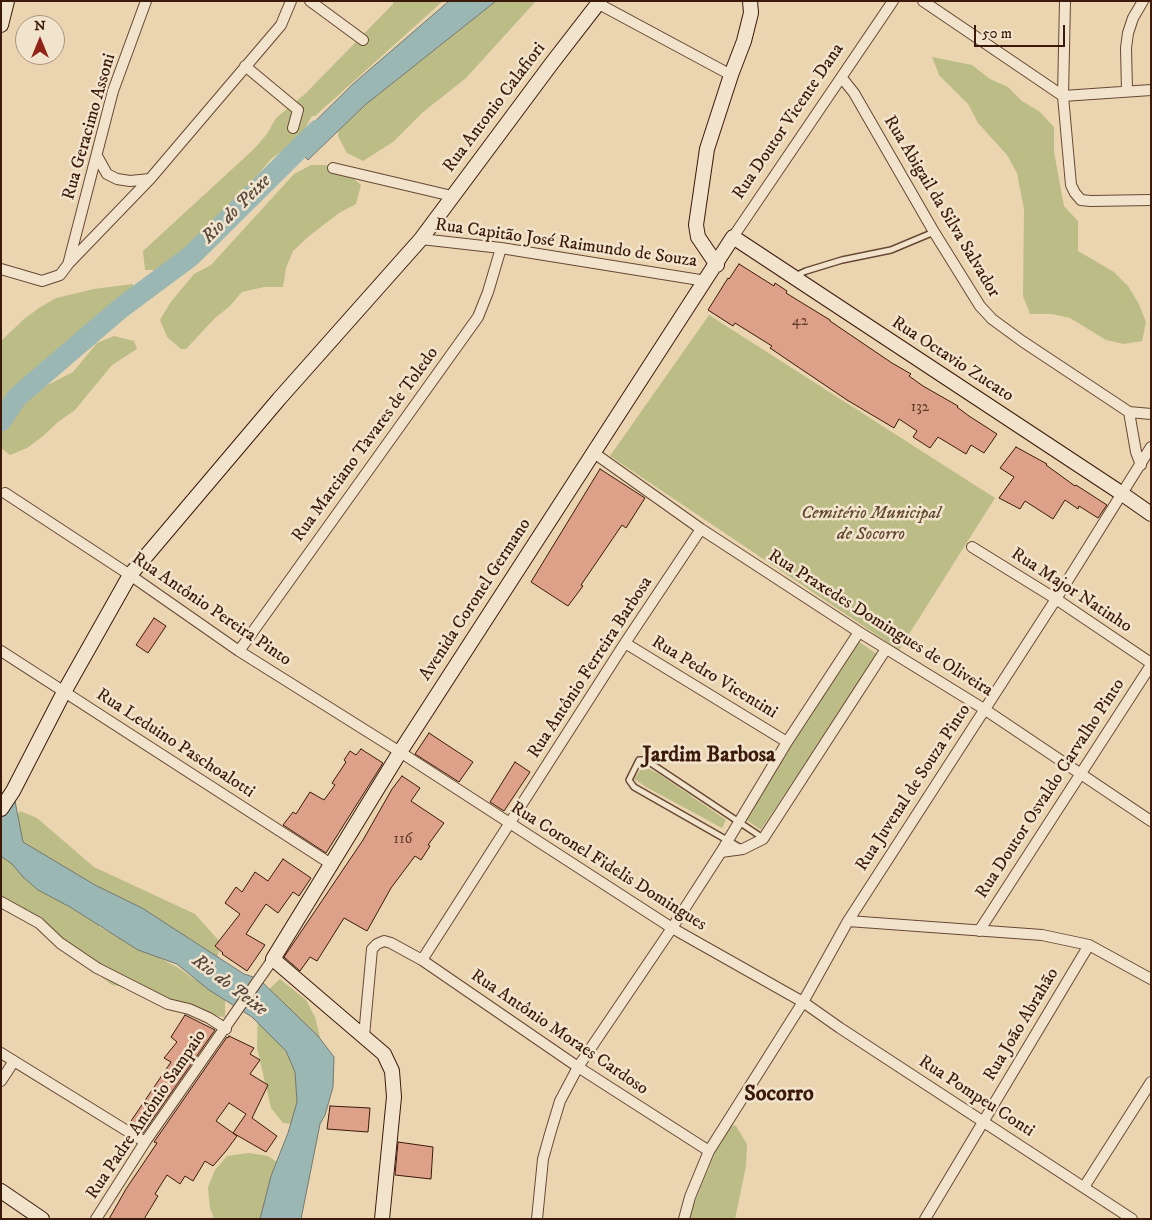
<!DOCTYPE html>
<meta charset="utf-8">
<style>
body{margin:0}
#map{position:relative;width:1152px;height:1220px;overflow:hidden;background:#ebd5b0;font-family:"IM FELL DW Pica",serif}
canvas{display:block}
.frame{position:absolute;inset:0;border:2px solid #3b190b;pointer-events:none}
.north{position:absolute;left:15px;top:15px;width:50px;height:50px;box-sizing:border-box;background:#f2e4cc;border:1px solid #a9937f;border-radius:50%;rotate:0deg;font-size:14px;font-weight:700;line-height:20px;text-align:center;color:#3b190b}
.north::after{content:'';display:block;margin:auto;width:18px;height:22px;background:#8f2418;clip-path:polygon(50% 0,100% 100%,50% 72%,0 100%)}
.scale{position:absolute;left:974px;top:25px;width:91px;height:22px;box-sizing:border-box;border:2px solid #3b190b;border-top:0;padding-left:6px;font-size:15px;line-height:18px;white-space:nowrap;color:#3b190b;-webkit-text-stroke:4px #f2e4cc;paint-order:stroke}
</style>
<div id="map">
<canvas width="1152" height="1220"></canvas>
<div class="frame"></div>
<div class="north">N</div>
<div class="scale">50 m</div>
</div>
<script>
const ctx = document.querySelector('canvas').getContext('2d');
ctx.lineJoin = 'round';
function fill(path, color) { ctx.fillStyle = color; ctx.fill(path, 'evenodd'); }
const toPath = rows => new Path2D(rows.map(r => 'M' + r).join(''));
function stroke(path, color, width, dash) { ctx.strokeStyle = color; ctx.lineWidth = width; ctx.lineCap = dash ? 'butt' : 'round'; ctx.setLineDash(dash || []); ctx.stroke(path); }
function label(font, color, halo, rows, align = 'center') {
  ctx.font = font + ' "IM FELL DW Pica",serif'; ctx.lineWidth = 5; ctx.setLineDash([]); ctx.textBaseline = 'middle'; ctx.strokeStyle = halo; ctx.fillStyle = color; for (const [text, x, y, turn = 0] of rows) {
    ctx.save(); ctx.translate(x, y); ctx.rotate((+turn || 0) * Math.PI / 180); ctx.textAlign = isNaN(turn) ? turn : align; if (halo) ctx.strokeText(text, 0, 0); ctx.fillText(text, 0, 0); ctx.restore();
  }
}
fill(toPath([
 [393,1,443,1,315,116,312,116,303,132,288,147,271,159,210,232,208,232,198,249,184,261,167,270,145,270,143,251,254,149,267,134,276,118,305,94,393,4],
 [489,1,536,1,466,78,422,113,393,142,363,161,347,153,338,136,340,117],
 [932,57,972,65,990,79,1008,87,1022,101,1040,112,1054,127,1054,152,1064,206,1078,221,1078,251,1114,272,1128,286,1139,304,1146,322,1142,341,1124,344,1106,340,1070,318,1052,314,1030,314,1023,296,1024,209,1017,173,1007,155,978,123,968,104,939,75],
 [311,165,330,165,347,173,361,185,356,204,339,213,308,237,293,251,286,268,283,287,264,287,242,292,230,306,215,318,186,349,181,349,167,337,160,320,170,303,194,274,211,265,294,174],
 [133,284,133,304,103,328,70,351,53,361,21,384,7,396,1,404,1,341,24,319,39,308,56,298,94,289],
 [709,315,995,498,899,650,610,456],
 [114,336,134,341,137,349,112,365,75,410,58,422,43,436,27,448,10,455,1,448,1,417,8,409,22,398,73,372,97,343],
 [858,641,877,654,761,830,745,819],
 [643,766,659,774,726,820,722,828,648,788,634,779],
 [20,811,37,818,94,867,195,914,221,943,216,962,8,837,8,825],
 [1,853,99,925,99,927,177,967,194,979,211,986,225,998,225,1017,206,1015,134,988,112,985,1,899],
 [280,979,306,1000,315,1017,320,1037,319,1094,302,1125,283,1123,271,1108,257,1048,258,1009,265,993],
 [723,1123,736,1126,747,1144,746,1166,735,1219,690,1219,692,1209,714,1155,718,1137],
 [249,1153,268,1156,282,1166,277,1219,214,1219,210,1208,208,1187,215,1170,227,1156]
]), '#bcbc87');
const water = toPath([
 [449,1,496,1,365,105,308,160,293,143,353,84,449,1],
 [13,791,23,842,95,885,142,908,244,974,259,979,318,1036,334,1057,333,1087,325,1115,320,1124,301,1219,260,1219,271,1176,288,1133,297,1102,295,1072,286,1051,252,1017,209,990,177,964,138,950,70,907,38,890,23,877,12,864,1,856,1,809,13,791]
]);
fill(water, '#9bb7b4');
stroke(water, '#757870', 1);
stroke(toPath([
 [1,421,17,397,121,308,191,256,318,130]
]), '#9bb7b4', 21);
const building = toPath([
 [739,264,774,286,775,283,787,291,786,293,830,320,830,321,892,363,911,374,909,376,923,386,958,406,957,407,969,416,997,434,984,453,971,445,966,454,938,437,930,448,913,437,917,431,899,419,894,428,847,400,801,369,770,348,772,346,735,323,733,326,708,310,728,278,729,279,739,264],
 [1016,447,1047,464,1046,465,1075,486,1076,485,1107,505,1098,518,1079,506,1078,509,1065,500,1053,519,1025,501,1020,509,999,498,1014,477,1000,468,1016,447],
 [600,469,645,498,626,528,622,525,581,585,583,586,568,606,531,582,600,469],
 [154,618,166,626,148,653,136,645,154,618],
 [429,733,473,762,459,782,415,754,429,733],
 [361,749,383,763,326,853,283,825,293,812,296,814,310,792,324,800,335,785,332,783,346,762,344,760,350,751,356,755,361,749],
 [515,762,530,772,504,811,490,802,515,762],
 [402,776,420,788,411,801,444,823,428,845,430,846,421,860,415,856,391,888,367,931,344,918,317,961,310,957,300,971,284,957,363,840,392,789,402,776],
 [283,859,311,878,299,896,293,892,278,913,266,904,246,934,265,945,247,971,222,954,223,953,215,946,240,914,225,903,236,887,242,892,255,872,268,881,283,859],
 [185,1015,215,1030,143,1133,129,1124,171,1062,164,1058,177,1042,171,1037,185,1015],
 [229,1036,254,1048,250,1054,260,1060,250,1074,268,1085,252,1118,277,1136,266,1152,233,1133,237,1136,226,1151,213,1166,205,1161,193,1181,185,1176,180,1184,167,1175,155,1194,158,1196,144,1219,109,1219,126,1189,157,1143,154,1142,227,1037,228,1038,229,1036],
 [229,1103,246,1114,233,1133,216,1121,229,1103],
 [330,1106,370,1108,368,1132,327,1129,330,1106],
 [398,1142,433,1147,431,1179,395,1175,398,1142]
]);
fill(building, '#dda189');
stroke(building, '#3b190b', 1);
const lane = toPath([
 [795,276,806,271,842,260,891,250,934,232],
 [741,848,634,787,629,780,639,760,646,760,763,838]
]);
const street = toPath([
 [310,1,363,40],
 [923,1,1063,96,1151,90],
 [1065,1,1063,96,1071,185,1075,193,1081,200,1091,201,1151,200],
 [599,4,731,75],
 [245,66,298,110,293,128],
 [842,78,854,93,934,232,980,306,992,319,1022,341,1129,412,1136,452,1141,465],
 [1127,91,1126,48,1128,33,1133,18,1143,1],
 [97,156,107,174,117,179,130,181,150,179],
 [333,168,452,196],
 [733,237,893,1],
 [421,239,501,248,706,281],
 [69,261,113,91,146,1],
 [1,269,42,281,60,275,69,263,150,179,281,25,291,1],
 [1129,412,1151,414],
 [594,453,701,529,859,632,984,709,1151,821],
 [5,493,130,575,239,651,400,752,672,928,803,1002,840,1028,1132,1219],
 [972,547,1056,599,1151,663],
 [625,643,787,742],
 [1,651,331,864],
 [239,651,478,317,488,292,501,248],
 [721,852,743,849,763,839,886,649],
 [1,902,39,923,60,943,97,968,168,1004,189,1009,209,1018,226,1029],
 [848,921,1042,935,1089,945,1151,979],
 [979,931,1151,665],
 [422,960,625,643,701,529],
 [364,1036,372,949,377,944,384,941,391,943,422,960,578,1067,709,1151],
 [1,1053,145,1142],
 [1,1081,14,1061],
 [1084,1187,1151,1082],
 [96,1219,145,1142,273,959],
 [537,1219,543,1159,550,1134,560,1101,578,1067,672,928,721,852,787,742,859,632],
 [684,1219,690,1197,709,1151,803,1002,848,921,1056,599,1151,447],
 [925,1219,1089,945]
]);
const secondary = toPath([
 [1,25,7,1],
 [717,265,698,237,696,225,707,149,731,75,744,41,751,13,750,1],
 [1,809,13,791,64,692,130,575,279,399,421,239,552,63,600,1],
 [1,1191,42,1219],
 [382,1219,394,1097,392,1071,384,1054,273,959,400,752,733,237,1121,493,1151,514]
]);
stroke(lane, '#674834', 8);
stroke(street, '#674834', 12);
stroke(secondary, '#3b190b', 16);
stroke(lane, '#f2e4cc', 5);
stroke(street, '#f2e4cc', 10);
stroke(secondary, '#f2e4cc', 14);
label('15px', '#643b2a', null, [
 ["42",800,322],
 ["132",920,408],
 ["116",403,840]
]);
label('18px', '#3b190b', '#f2e4cc', [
 ["Rua Antonio Calafiori",495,108,-53],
 ["Rua Doutor Vicente Dana",789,122,-56],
 ["Rua Geracimo Assoni",90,127,-74],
 ["Rua Abigail da Silva Salvador",941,207,59],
 ["Rua Capitão José Raimundo de Souza",566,244,8],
 ["Rua Octavio Zucato",952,360,33],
 ["Rua Marciano Tavares de Toledo",366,445,-54],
 ["Rua Major Natinho",1071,591,33],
 ["Avenida Coronel Germano",476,600,-57],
 ["Rua Antônio Pereira Pinto",211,610,34],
 ["Rua Praxedes Domingues de Oliveira",880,624,32],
 ["Rua Antônio Ferreira Barbosa",591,668,-57],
 ["Rua Pedro Vicentini",714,678,31],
 ["Rua Leduino Paschoalotti",175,744,33],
 ["Rua Juvenal de Souza Pinto",914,788,-57],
 ["Rua Doutor Osvaldo Carvalho Pinto",1051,789,-57],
 ["Rua Coronel Fidelis Domingues",608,867,32],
 ["Rua João Abrahão",1022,1025,-59],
 ["Rua Antônio Moraes Cardoso",559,1033,34],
 ["Rua Pompeu Conti",976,1097,33],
 ["Rua Padre Antônio Sampaio",147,1115,-56]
]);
label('italic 18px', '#624a30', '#f2e4cc', [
 ["Cemitério Municipal",871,514],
 ["de Socorro",871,535]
]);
label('italic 19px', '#58483e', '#f2e4cc', [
 ["Rio do Peixe",237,210,-45],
 ["Rio do Peixe",229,986,37]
]);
label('bold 22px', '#3b190b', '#f2e4cc', [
 ["Jardim Barbosa",709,756],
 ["Socorro",779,1095]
]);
</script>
